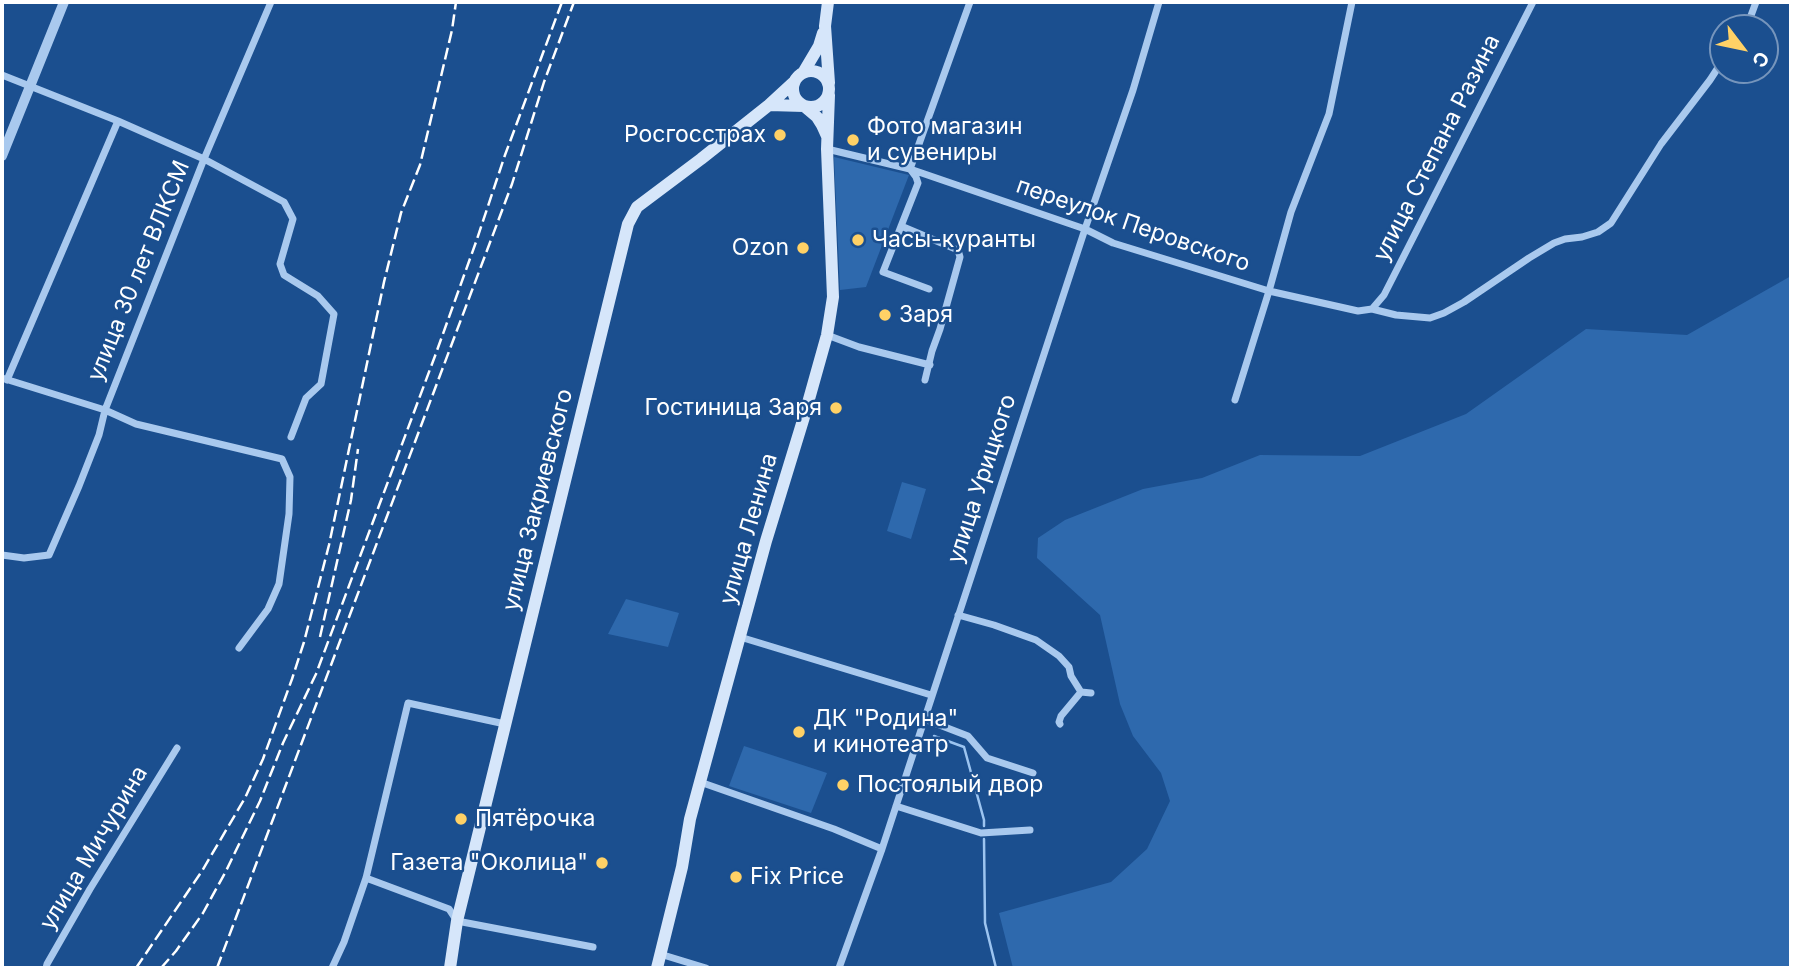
<!DOCTYPE html>
<meta charset="utf-8">
<style>
body{margin:0}
#map{position:relative;width:1793px;height:970px;overflow:hidden;background:#1b4f8f;font-family:Inter,sans-serif}
canvas{display:block}
.frame{position:absolute;inset:0;border:4px solid #fff;pointer-events:none}
.north{position:absolute;left:1709px;top:14px;width:70px;height:70px;box-sizing:border-box;background:#1b4f8f;border:2px solid #7695bc;border-radius:50%;rotate:122deg;font-size:19px;font-weight:700;line-height:28px;text-align:center;color:#fff}
.north::after{content:'';display:block;margin:auto;width:24px;height:32px;background:#ffd166;clip-path:polygon(50% 0,100% 100%,50% 72%,0 100%)}
</style>
<div id="map">
<canvas width="1793" height="970"></canvas>
<div class="frame"></div>
<div class="north">С</div>
</div>
<script>
const ctx = document.querySelector('canvas').getContext('2d');
ctx.lineJoin = 'round';
function fill(path, color) { ctx.fillStyle = color; ctx.fill(path, 'evenodd'); }
const toPath = rows => new Path2D(rows.map(r => 'M' + r).join(''));
function stroke(path, color, width, dash) { ctx.strokeStyle = color; ctx.lineWidth = width; ctx.lineCap = dash ? 'butt' : 'round'; ctx.setLineDash(dash || []); ctx.stroke(path); }
function label(font, color, halo, rows, align = 'center') {
  ctx.font = font + ' Inter,sans-serif'; ctx.lineWidth = 5; ctx.setLineDash([]); ctx.textBaseline = 'middle'; ctx.strokeStyle = halo; ctx.fillStyle = color; for (const [text, x, y, turn = 0] of rows) {
    ctx.save(); ctx.translate(x, y); ctx.rotate((+turn || 0) * Math.PI / 180); ctx.textAlign = isNaN(turn) ? turn : align; if (halo) ctx.strokeText(text, 0, 0); ctx.fillText(text, 0, 0); ctx.restore();
  }
}
fill(toPath([
 [834,157,909,175,866,287,840,290],
 [1791,276,1791,968,1013,968,999,913,1111,882,1147,849,1170,801,1161,773,1133,736,1120,704,1100,615,1037,558,1038,538,1065,520,1143,489,1202,478,1260,455,1360,456,1466,414,1586,329,1687,335],
 [902,482,926,489,911,539,887,531],
 [626,599,679,613,668,647,608,634],
 [744,746,827,773,811,813,729,786]
]), '#2e69ad');
stroke(toPath([
 [934,736,964,747,984,820,984,826],
 [984,839,985,923,996,968]
]), '#9cc4f0', 2.5);
stroke(toPath([
 [1744,28,1749,21,1756,2],
 [2,75,118,121,204,159,284,202,293,219,280,264,284,275,318,296,334,314,321,384,306,398,291,437],
 [827,149,910,169,1085,229,1113,243,1269,291,1358,311,1372,309,1396,315,1430,318,1444,313,1464,302,1529,258,1554,243,1565,239,1582,237,1598,232,1611,223,1661,144,1710,80,1723,60],
 [901,226,958,250,960,257,940,329,932,351,925,380],
 [929,289,883,272,918,183,916,177,910,169,970,2],
 [1372,309,1384,295,1533,2],
 [827,335,859,347,930,365],
 [2,378,105,410,136,424,282,459,290,477,289,514,279,584,268,609,239,648],
 [7,380,118,121],
 [1235,400,1269,291,1291,212,1329,114,1352,2],
 [2,555,24,558,49,555,79,486,99,435,105,410,204,159,271,2],
 [958,615,994,625,1036,640,1059,656,1069,667,1071,676,1081,692,1091,693],
 [740,637,931,695],
 [924,719,968,736,987,758,1033,773],
 [1060,724,1059,722,1061,716,1081,692],
 [700,782,834,829,882,849],
 [896,806,981,833,1030,830],
 [366,878,449,909,457,921,593,947],
 [660,954,706,968],
 [46,968,47,964,90,889,177,748],
 [332,968,344,942,366,878,408,703,505,724],
 [839,968,882,849,1085,229,1133,90,1159,2]
]), '#a9c9ee', 7);
stroke(toPath([
 [2,156,64,2]
]), '#a9c9ee', 10);
stroke(toPath([
 [828,2,825,26,829,83],
 '793 89a18 18 0 1 1 36 0a18 18 0 1 1-36 0Z',
 [803,73,819,46,823,33],
 [769,105,804,106,817,117,822,125,827,136],
 [450,968,457,921,628,224,637,207,701,159,769,105,794,82],
 [657,968,682,867,690,819,700,782,766,541,804,417,827,335,833,297,827,149,829,95]
]), '#d6e6fa', 12);
stroke(toPath([
 [320,637,351,500,358,449],
 [136,968,202,871,245,798,263,759,292,679,304,642,329,545,384,282,401,213,420,165,452,30,456,2],
 [161,968,176,951,203,913,226,871,260,801,283,743,316,674,435,356,476,242,505,155,562,2],
 [217,968,512,184,544,82,574,2]
]), '#fff', 2.5, [12, 5]);
for (const [x, y, r, color] of [
 [780,135,7,"#ffd166"],
 [853,140,7,"#ffd166"],
 [858,240,7,"#ffd166"],
 [803,248,7,"#ffd166"],
 [885,315,7,"#ffd166"],
 [836,408,7,"#ffd166"],
 [799,732,7,"#ffd166"],
 [843,785,7,"#ffd166"],
 [461,819,7,"#ffd166"],
 [602,863,7,"#ffd166"],
 [736,877,7,"#ffd166"]
]) { const dot = new Path2D(); dot.arc(x, y, r, 0, 2 * Math.PI); ctx.fillStyle = color; ctx.fill(dot); stroke(dot, '#1b4f8f', 2.5); }
label('23px', '#fff', '#1b4f8f', [
 ["Фото магазин",867,127],
 ["и сувениры",867,153],
 ["Росгосстрах",766,135,"right"],
 ["Часы-куранты",872,240],
 ["Ozon",789,248,"right"],
 ["Заря",899,315],
 ["Гостиница Заря",822,408,"right"],
 ["ДК \"Родина\"",813,719],
 ["и кинотеатр",813,745],
 ["Постоялый двор",857,785],
 ["Пятёрочка",475,819],
 ["Газета \"Околица\"",588,863,"right"],
 ["Fix Price",750,877]
], 'left');
label('23px', '#fff', '#1b4f8f', [
 ["улица Степана Разина",1437,148,-63],
 ["переулок Перовского",1133,225,19],
 ["улица 30 лет ВЛКСМ",139,271,-68],
 ["улица Урицкого",982,479,-72],
 ["улица Закриевского",538,500,-76],
 ["улица Ленина",749,529,-74],
 ["улица Мичурина",94,848,-59]
]);
</script>
